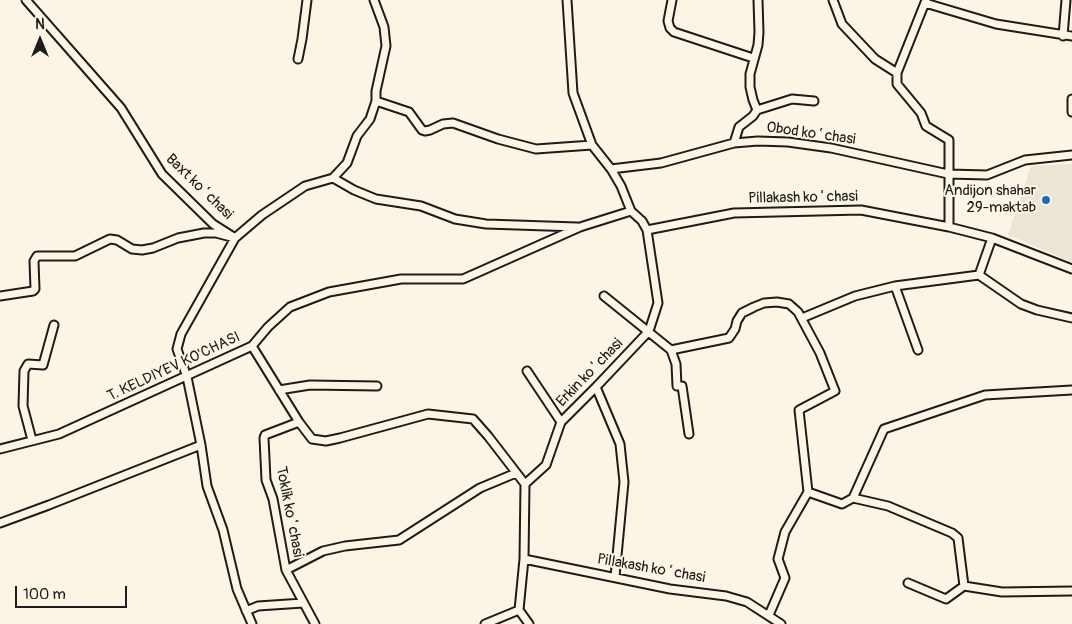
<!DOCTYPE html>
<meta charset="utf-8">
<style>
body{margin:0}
#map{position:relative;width:1072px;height:624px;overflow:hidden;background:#fcf5e5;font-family:Pangolin,sans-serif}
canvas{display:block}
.north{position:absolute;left:15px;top:15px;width:50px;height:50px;-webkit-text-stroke:4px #fcf5e5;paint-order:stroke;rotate:0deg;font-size:14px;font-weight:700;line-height:20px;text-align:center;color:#1c1c1c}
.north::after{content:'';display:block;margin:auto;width:18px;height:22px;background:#1c1c1c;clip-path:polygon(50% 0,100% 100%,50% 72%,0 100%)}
.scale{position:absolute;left:15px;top:586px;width:112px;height:22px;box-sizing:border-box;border:2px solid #1c1c1c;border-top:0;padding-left:6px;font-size:15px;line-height:18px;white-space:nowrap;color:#1c1c1c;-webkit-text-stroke:4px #fcf5e5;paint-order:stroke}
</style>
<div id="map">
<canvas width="1072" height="624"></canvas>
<div class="north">N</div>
<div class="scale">100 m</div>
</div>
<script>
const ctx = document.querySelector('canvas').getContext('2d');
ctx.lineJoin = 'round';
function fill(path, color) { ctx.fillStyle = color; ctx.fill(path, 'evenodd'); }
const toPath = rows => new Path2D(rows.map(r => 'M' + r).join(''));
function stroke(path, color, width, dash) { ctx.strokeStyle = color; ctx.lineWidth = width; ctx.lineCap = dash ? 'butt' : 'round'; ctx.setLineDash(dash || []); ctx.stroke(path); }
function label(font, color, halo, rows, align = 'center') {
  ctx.font = font + ' Pangolin,sans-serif'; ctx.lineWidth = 4; ctx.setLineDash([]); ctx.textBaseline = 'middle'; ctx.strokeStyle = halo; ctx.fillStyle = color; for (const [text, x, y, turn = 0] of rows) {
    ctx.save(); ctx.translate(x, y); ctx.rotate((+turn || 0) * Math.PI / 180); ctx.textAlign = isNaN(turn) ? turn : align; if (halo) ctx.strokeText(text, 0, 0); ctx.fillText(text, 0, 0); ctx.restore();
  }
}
fill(toPath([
 [1072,164,1072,262,1008,235,1031,166]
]), '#ebe5d6');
const minor = toPath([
 [26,0,121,108,162,174,213,224,235,238,181,334,177,349,187,377,201,445],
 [672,0,668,21,670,28,674,32,753,58],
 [833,0,842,24,875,59,897,73],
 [926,0,897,73,897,84,921,113,926,126,949,140,949,227],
 [925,3,996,24,1072,36],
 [1063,36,1066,0],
 [298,59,302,39,307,0],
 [1072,99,1072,112],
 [376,101,409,112,422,130,425,131,430,130,443,124,453,123,498,139,536,149,592,145],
 [757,110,792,99,814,101],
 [734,143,739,127,753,116,757,110,753,100,750,87,750,74,758,45,759,32,758,0],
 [611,169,661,163,734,143,758,141,788,142,831,148,948,174,987,175,1025,160,1072,155],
 [333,178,354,190,376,199,421,206,455,219,486,224,577,227],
 [647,230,734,213,861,210,949,227,992,238,1072,269],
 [979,275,1021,304,1037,310,1072,318],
 [895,286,918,350],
 [0,296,33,291,35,289,34,261,37,256,75,256,110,239,117,240,132,249,142,250,153,248,178,238,204,233,216,233,235,238,262,215,305,186,333,178,347,163,357,136,370,119,376,101,376,91,386,46,384,27,374,0],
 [604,296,671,350,729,338,735,329,737,321,742,313,754,307,764,303,777,302,789,304,798,312,820,353,835,391,799,410,808,492,785,532,778,559,785,578,769,615],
 [802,318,855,296,895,286,979,275,992,238],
 [252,346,299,422,312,439,326,441,340,438,428,414,473,419,488,436,525,484],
 [671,350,676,364,677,386,682,386,689,434],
 [527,371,561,422],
 [596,387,620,444,624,482,615,577],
 [279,390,310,385,377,386],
 [299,422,265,435,264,438,266,480,273,499,286,570,315,624],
 [32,440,23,406,24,371,28,364,43,365,54,325],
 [0,449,59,434,252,346,268,327,290,307,329,292,401,279,463,279,580,227,631,211],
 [808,492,842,504,853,498,884,429,985,395,1072,390],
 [853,498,888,506,952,533,958,538,964,586,1002,592,1072,591],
 [0,523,49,505,201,445,207,486,223,530,237,589,252,624],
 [524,559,670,589,726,596,747,602,781,624],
 [286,570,323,551,345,546,399,540,480,488,516,473],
 [908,583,946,599,964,586],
 [246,611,258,606,303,603],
 [485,624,519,610],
 [529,624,519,610,524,559,525,484,546,465,561,422,596,387,649,331,658,303,647,230,642,221,631,211,621,186,611,169,592,145,573,93,567,0]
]);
stroke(minor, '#1c1c1c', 11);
stroke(minor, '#fcf5e5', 7);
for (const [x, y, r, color] of [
 [1046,200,5,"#1f6fb2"]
]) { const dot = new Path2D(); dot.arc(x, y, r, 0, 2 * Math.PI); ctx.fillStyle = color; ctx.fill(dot); stroke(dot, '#fcf5e5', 2); }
label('15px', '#1c1c1c', '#fcf5e5', [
 ["Obod koʻchasi",811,134,8],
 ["Baxt koʻchasi",199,187,44],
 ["Pillakash koʻchasi",803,198,-1],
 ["T. KELDIYEV KO'CHASI",174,367,-25],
 ["Erkin koʻchasi",590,373,-46],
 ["Toklik koʻchasi",289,512,79],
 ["Pillakash koʻchasi",651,569,10]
]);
label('15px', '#1c1c1c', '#fcf5e5', [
 ["Andijon shahar",1036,191],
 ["29-maktab",1036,208]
], 'right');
</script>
